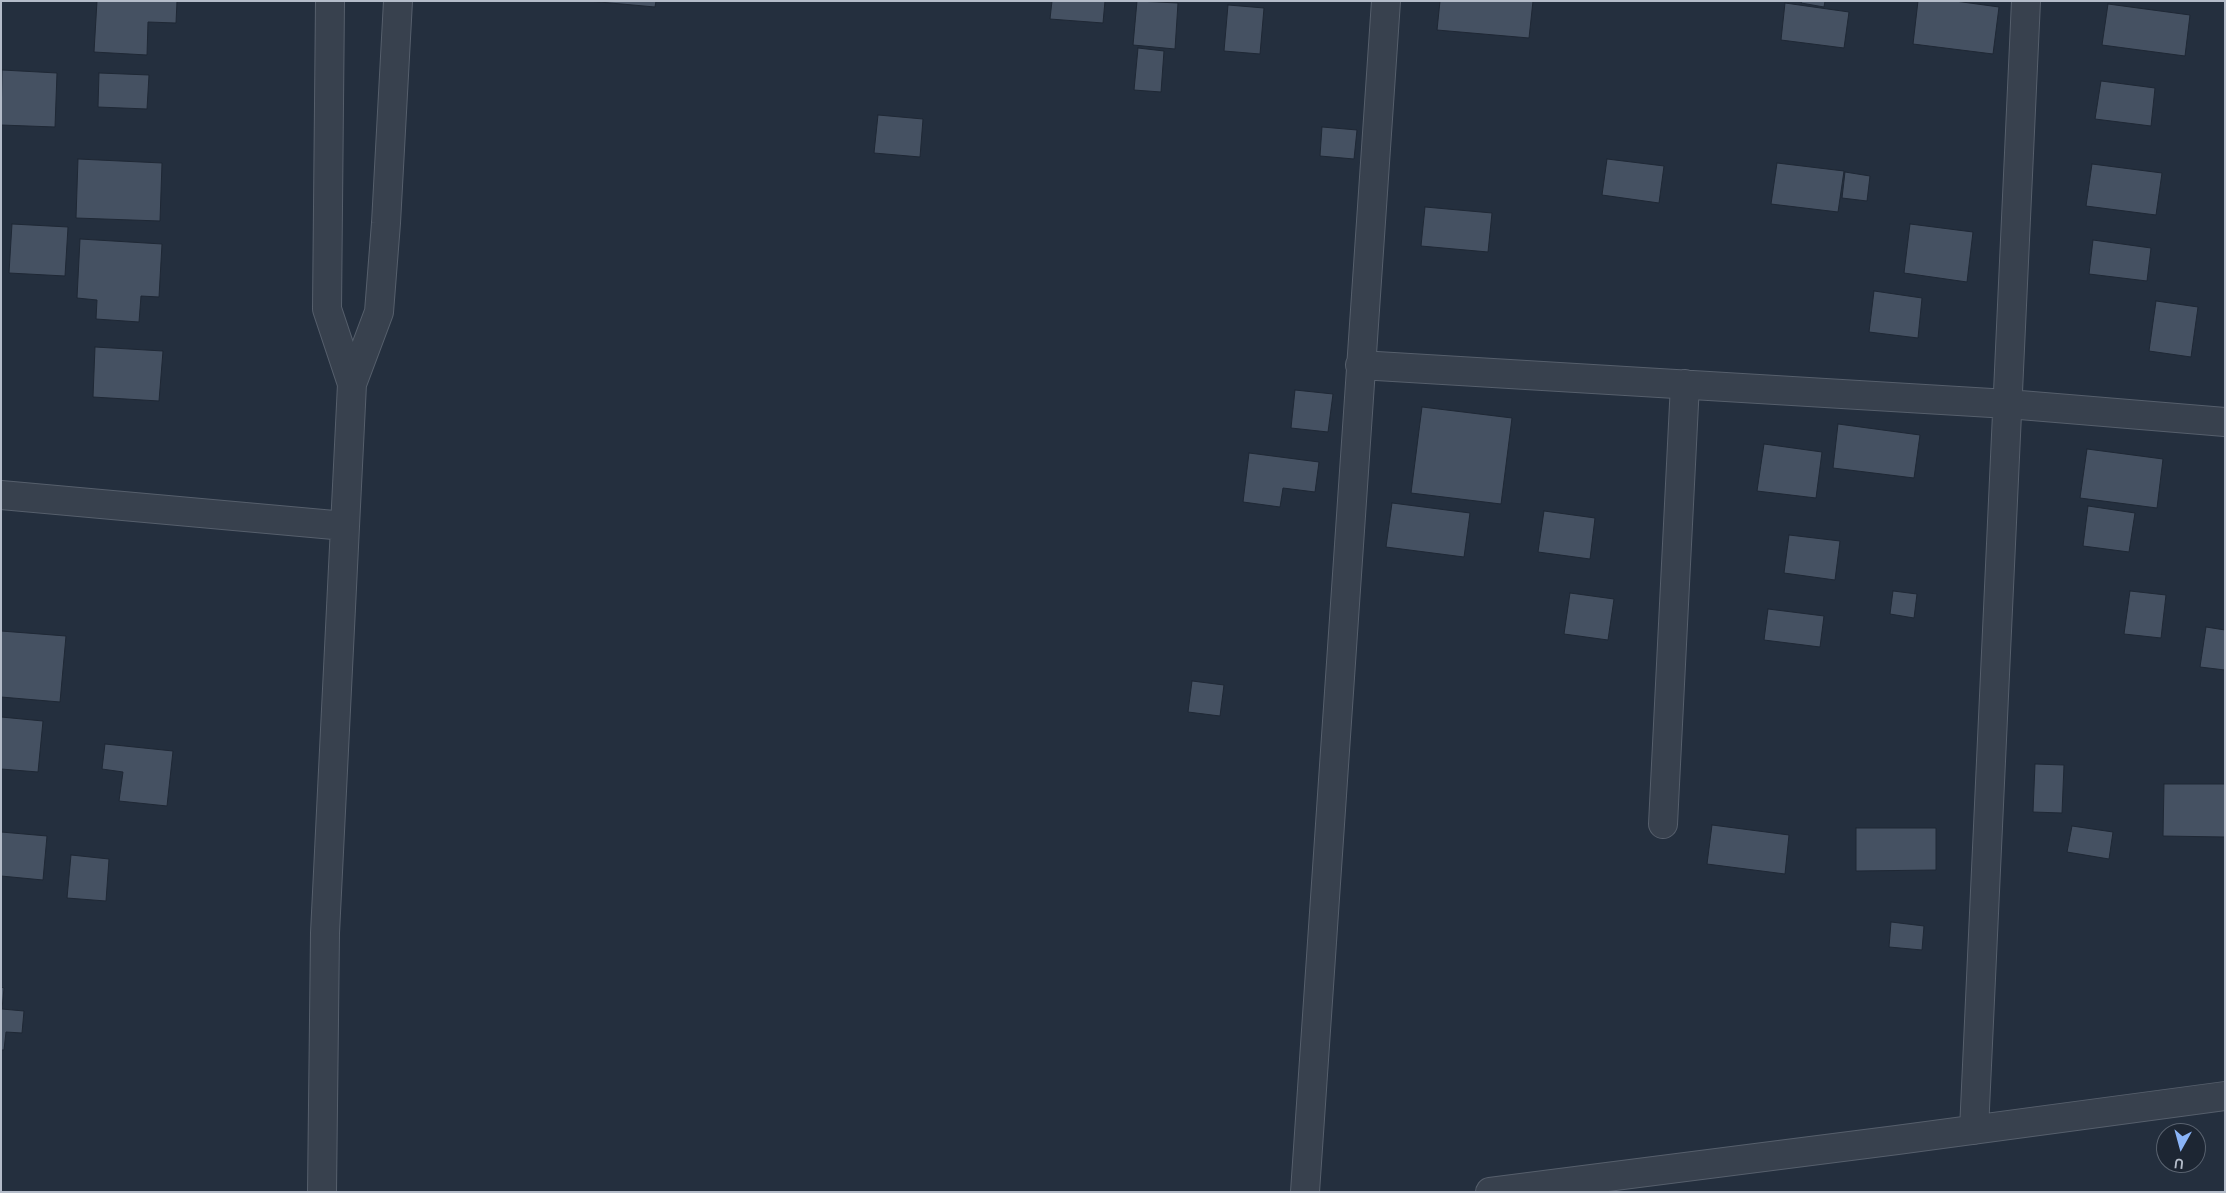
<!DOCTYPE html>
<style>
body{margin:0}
#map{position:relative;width:2226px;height:1193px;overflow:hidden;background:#242f3e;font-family:Overpass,sans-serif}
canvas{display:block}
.frame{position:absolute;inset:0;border:2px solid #b4bcc9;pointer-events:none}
.north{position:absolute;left:2156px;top:1123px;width:50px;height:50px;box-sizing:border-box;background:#1d2633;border:1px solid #59626f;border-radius:50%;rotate:187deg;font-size:14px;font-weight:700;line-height:20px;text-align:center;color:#b4bcc9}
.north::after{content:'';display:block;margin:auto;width:18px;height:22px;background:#8ab4f8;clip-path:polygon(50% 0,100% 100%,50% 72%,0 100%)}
</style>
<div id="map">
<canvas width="2226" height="1193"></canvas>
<div class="frame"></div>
<div class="north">U</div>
</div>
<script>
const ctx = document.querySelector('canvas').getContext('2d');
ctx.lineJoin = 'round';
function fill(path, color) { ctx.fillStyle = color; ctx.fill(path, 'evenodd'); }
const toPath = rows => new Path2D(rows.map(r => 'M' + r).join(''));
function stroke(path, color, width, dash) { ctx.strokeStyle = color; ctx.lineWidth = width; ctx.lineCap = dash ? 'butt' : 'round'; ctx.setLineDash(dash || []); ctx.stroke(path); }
const building = toPath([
 [97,1,177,1,176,23,148,22,147,55,94,52,97,1],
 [588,1,656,1,655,7,588,1],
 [1052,1,1105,1,1103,23,1050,19,1052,1],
 [1137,1,1178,3,1175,49,1133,45,1137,1],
 [1440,1,1533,1,1529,38,1437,30,1440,1],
 [1802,1,1825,1,1824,7,1801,3,1802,1],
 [1918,1,1955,1,1999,7,1993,54,1913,44,1918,1],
 [1785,3,1849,12,1844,48,1781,40,1785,3],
 [2108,4,2190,15,2185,56,2102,45,2108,4],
 [1228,5,1264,8,1260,54,1224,51,1228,5],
 [1138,48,1164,51,1161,92,1134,90,1138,48],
 [2,70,57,73,55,127,1,125,2,70],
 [99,73,149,75,147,109,98,107,99,73],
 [2101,81,2155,88,2151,126,2095,119,2101,81],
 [878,115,923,119,920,157,874,153,878,115],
 [1322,127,1357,130,1354,159,1320,156,1322,127],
 [78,159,162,163,160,221,76,218,78,159],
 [1607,159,1664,166,1659,203,1602,195,1607,159],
 [1777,163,1844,171,1838,212,1771,204,1777,163],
 [2092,164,2162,173,2156,215,2086,206,2092,164],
 [1845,172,1870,176,1867,201,1842,198,1845,172],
 [1425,207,1492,213,1488,252,1421,246,1425,207],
 [12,224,68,227,65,276,9,273,12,224],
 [1910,224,1973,232,1967,282,1904,273,1910,224],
 [80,239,162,244,159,297,141,296,139,322,96,319,97,300,77,298,80,239],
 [2093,240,2151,248,2147,281,2089,274,2093,240],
 [1874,291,1922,298,1918,338,1869,332,1874,291],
 [2156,301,2198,307,2191,357,2149,351,2156,301],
 [95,347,163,351,159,401,93,397,95,347],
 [1295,390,1333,394,1328,432,1291,428,1295,390],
 [1422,407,1512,418,1501,504,1411,493,1422,407],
 [1838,424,1920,435,1914,478,1833,468,1838,424],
 [1764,444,1822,452,1816,498,1757,491,1764,444],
 [2087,449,2163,459,2157,508,2080,498,2087,449],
 [1249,453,1319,462,1315,492,1283,488,1280,507,1243,502,1249,453],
 [1392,503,1470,513,1464,557,1386,547,1392,503],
 [2088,506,2135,513,2129,552,2083,546,2088,506],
 [1544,511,1595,518,1590,559,1538,552,1544,511],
 [1789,535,1840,541,1835,580,1784,573,1789,535],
 [1893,591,1917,594,1914,618,1890,614,1893,591],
 [2130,591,2166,595,2161,638,2124,634,2130,591],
 [1570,593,1614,599,1608,640,1564,634,1570,593],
 [1768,609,1824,616,1820,647,1764,640,1768,609],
 [2206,627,2225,630,2225,670,2200,667,2206,627],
 [1,631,66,636,60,702,1,697,1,631],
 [1192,681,1224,685,1220,716,1188,712,1192,681],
 [1,717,43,721,38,772,1,769,1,717],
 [105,744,173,751,167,806,119,801,123,772,102,769,105,744],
 [2035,764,2064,765,2062,813,2033,812,2035,764],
 [2164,784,2225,784,2225,837,2163,836,2164,784],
 [1712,825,1789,835,1785,874,1707,864,1712,825],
 [2072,826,2113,832,2109,859,2067,852,2072,826],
 [1856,828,1936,828,1936,870,1856,871,1856,828],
 [1,832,47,836,43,880,1,876,1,832],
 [71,855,109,859,106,901,67,898,71,855],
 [1891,922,1924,926,1922,950,1889,947,1891,922],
 [1,987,4,988,2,1009,24,1011,22,1033,6,1032,4,1050,1,1050,1,987]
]);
fill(building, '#455162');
stroke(building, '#1f2835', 1);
const minor = toPath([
 [330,1,327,309,352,384],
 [1360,365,2008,404,2225,422],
 [1,495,345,526],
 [1663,824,1685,384],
 [1974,1130,2026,1],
 [322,1192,325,933,352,384,379,312,386,223,398,1],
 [1305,1192,1386,1],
 [1490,1192,1897,1140,2225,1096]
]);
stroke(minor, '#565f6c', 30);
stroke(minor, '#38414e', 28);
</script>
